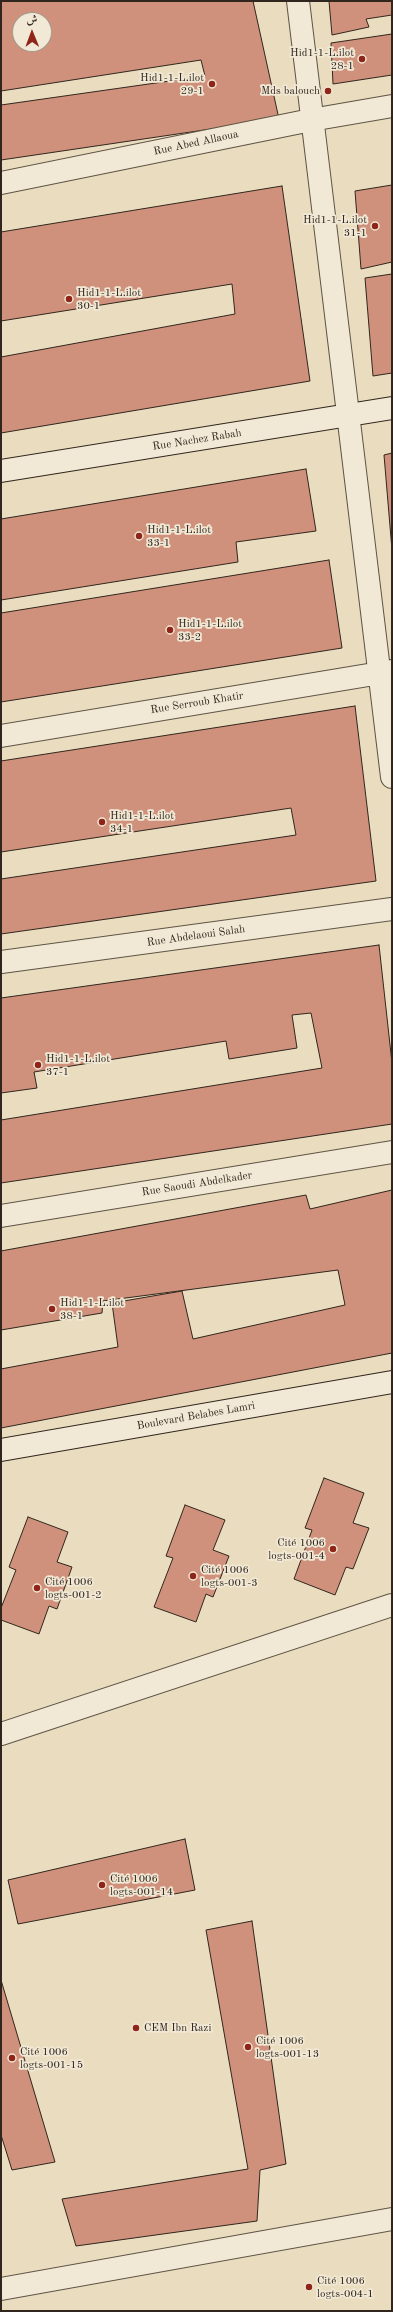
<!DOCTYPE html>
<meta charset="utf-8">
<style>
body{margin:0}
#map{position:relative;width:393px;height:2312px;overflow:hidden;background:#eadcbe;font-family:"Old Standard TT",Amiri,serif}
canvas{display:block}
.frame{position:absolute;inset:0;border:2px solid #30261d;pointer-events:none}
.north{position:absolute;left:12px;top:12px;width:40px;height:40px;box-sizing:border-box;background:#f1e8d5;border:1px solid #a49a8b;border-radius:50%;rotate:359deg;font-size:11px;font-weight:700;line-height:16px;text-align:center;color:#30261d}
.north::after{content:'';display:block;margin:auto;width:14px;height:18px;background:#8f2418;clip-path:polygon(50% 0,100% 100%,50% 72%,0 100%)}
</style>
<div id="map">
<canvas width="393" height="2312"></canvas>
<div class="frame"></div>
<div class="north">ش</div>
</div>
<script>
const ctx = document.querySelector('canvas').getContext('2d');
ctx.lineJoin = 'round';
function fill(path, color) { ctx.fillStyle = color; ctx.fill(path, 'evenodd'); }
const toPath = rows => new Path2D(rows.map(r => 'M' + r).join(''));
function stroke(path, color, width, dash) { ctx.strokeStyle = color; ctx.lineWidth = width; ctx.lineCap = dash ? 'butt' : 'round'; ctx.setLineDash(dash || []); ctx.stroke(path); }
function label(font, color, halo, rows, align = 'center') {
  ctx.font = font + ' "Old Standard TT",serif'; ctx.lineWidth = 3.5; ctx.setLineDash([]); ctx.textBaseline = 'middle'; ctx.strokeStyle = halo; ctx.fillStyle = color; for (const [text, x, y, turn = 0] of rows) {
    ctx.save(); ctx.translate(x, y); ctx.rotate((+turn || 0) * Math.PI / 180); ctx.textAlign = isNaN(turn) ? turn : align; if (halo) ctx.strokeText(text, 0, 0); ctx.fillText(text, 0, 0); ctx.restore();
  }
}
const building = toPath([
 [1,1,253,1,279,119,1,160,1,105,205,76,201,60,1,91,1,1],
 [20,20,44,20,44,44,20,44,20,20],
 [329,1,392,1,392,15,366,19,369,27,332,35,329,1],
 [392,34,392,75,333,84,331,43,392,34],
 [392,185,392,262,361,269,355,191,392,185],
 [282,186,310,381,1,433,1,357,235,314,232,284,1,321,1,232,282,186],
 [392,274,392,373,373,376,365,278,392,274],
 [392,453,392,550,384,455,392,453],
 [306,469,316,531,236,542,238,562,1,600,1,519,306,469],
 [329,560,342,648,1,702,1,613,329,560],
 [355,706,376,881,1,934,1,879,296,835,291,808,1,852,1,761,355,706],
 [379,945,392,1063,392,1124,1,1183,1,1120,322,1068,311,1013,292,1015,297,1048,229,1059,226,1041,34,1072,37,1088,1,1093,1,998,379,945],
 [392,1190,392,1353,1,1428,1,1369,118,1347,112,1303,182,1291,193,1339,345,1305,338,1270,103,1301,102,1313,1,1330,1,1251,306,1195,310,1209,392,1190],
 [324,1478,364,1493,353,1523,369,1528,353,1569,346,1567,335,1595,294,1579,312,1530,305,1528,324,1478],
 [185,1505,225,1520,213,1550,229,1556,213,1597,206,1594,196,1622,154,1607,173,1558,166,1556,185,1505],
 [28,1517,68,1532,57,1562,72,1567,57,1609,49,1606,39,1634,1,1620,1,1608,16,1570,9,1567,28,1517],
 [185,1839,195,1890,18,1924,8,1880,185,1839],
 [252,1921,286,2164,260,2170,257,2221,76,2246,62,2199,248,2169,206,1930,252,1921],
 [1,1980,55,2162,12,2170,1,2135,1,1980]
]);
fill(building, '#d0917c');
stroke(building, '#30261d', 1);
const street = toPath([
 [298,1,392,777],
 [1,183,311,120,392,106],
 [1,736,392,671],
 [1,962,392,909],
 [1,1216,392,1152],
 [1,1734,392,1605],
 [1,2289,392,2219]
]);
const secondary = toPath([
 [1,471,392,408],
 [1,1450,392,1382]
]);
stroke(street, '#5e5445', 24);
stroke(secondary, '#30261d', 24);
stroke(street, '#f1e8d5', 22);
stroke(secondary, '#f1e8d5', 22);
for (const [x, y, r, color] of [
 [362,59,4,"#8f2418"],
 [212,84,4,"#8f2418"],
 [328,91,4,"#8f2418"],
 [375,226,4,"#8f2418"],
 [69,299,4,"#8f2418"],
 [139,536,4,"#8f2418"],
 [170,630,4,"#8f2418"],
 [102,822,4,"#8f2418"],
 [38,1065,4,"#8f2418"],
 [52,1309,4,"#8f2418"],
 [333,1549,4,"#8f2418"],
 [193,1576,4,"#8f2418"],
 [37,1588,4,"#8f2418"],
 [102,1885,4,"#8f2418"],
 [136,2028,4,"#8f2418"],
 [248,2047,4,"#8f2418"],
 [12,2058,4,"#8f2418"],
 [309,2287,4,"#8f2418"]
]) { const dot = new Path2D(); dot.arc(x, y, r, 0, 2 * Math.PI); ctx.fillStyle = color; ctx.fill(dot); stroke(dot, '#f1e8d5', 1.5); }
label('11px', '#30261d', '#f1e8d5', [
 ["Hid1-1-L.ilot",354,53,"right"],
 ["28-1",354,66,"right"],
 ["Hid1-1-L.ilot",204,78,"right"],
 ["29-1",204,91,"right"],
 ["Mds balouch",320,91,"right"],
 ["Hid1-1-L.ilot",367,220,"right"],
 ["31-1",367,233,"right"],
 ["Hid1-1-L.ilot",77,293],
 ["30-1",77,306],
 ["Hid1-1-L.ilot",147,530],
 ["33-1",147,543],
 ["Hid1-1-L.ilot",178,624],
 ["33-2",178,637],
 ["Hid1-1-L.ilot",110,816],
 ["34-1",110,829],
 ["Hid1-1-L.ilot",46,1059],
 ["37-1",46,1072],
 ["Hid1-1-L.ilot",60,1303],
 ["38-1",60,1316],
 ["Cité 1006",325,1543,"right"],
 ["logts-001-4",325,1556,"right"],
 ["Cité 1006",201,1570],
 ["logts-001-3",201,1583],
 ["Cité 1006",45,1582],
 ["logts-001-2",45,1595],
 ["Cité 1006",110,1879],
 ["logts-001-14",110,1892],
 ["CEM Ibn Razi",144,2028],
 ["Cité 1006",256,2041],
 ["logts-001-13",256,2054],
 ["Cité 1006",20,2052],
 ["logts-001-15",20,2065],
 ["Cité 1006",317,2281],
 ["logts-004-1",317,2294]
], 'left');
label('11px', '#30261d', '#f1e8d5', [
 ["Rue Abed Allaoua",196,143,-12],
 ["Rue Nachez Rabah",197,440,-9],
 ["Rue Serroub Khatir",197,703,-9],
 ["Rue Abdelaoui Salah",196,936,-8],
 ["Rue Saoudi Abdelkader",197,1184,-9],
 ["Boulevard Belabes Lamri",196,1416,-10]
]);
</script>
